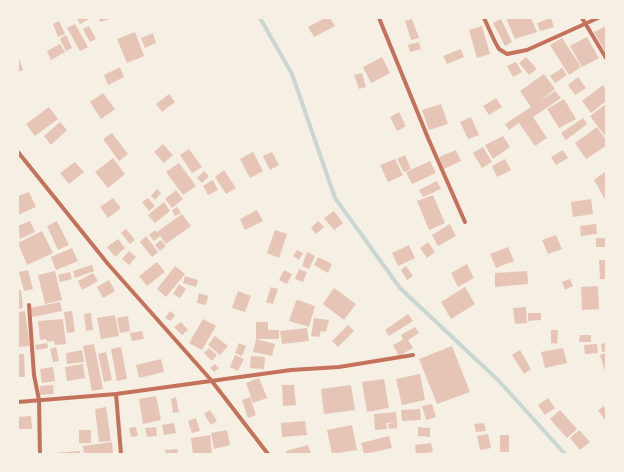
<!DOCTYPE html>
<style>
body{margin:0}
#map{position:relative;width:624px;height:472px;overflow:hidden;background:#f6efe4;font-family:"Source Sans 3",sans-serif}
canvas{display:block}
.frame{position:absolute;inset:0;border:19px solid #f6efe4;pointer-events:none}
</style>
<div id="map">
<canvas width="624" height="472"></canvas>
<div class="frame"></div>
</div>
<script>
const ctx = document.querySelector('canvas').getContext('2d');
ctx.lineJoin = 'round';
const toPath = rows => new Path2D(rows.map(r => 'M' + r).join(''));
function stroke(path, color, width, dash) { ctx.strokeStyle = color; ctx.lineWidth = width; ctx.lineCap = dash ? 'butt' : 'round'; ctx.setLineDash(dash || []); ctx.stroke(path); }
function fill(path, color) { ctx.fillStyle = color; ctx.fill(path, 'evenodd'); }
stroke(toPath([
 [260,18,292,74,335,198,400,288,499,381,565,454]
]), '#c9d6d2', 4);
fill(toPath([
 [77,18,91,18,80,24],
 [99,18,113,18,100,22],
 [325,18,330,18,335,26,314,37,308,27],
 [506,18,531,18,537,32,515,39],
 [551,18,554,27,540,31,537,23],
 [412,19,419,38,411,40,405,21],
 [501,19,512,42,505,46,493,23],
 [59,21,65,34,58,37,53,24],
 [75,24,88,47,80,51,67,28],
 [89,26,96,39,90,42,83,29],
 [482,26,490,54,477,58,469,30],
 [606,26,606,53,594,32],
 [135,32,144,56,127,63,117,39],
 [153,33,156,43,145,48,141,38],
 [66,35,72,48,66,51,60,39],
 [587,37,599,58,582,67,570,46],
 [562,38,581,67,569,75,550,45],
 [419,42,421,49,410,52,408,45],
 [60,44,65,52,51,60,47,51],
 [461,49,464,57,447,64,443,56],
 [18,56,23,70,18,72],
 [382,57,390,73,371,83,363,67],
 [526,57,537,69,529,75,519,63],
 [516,62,522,72,513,77,507,66],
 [120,67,124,77,108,85,104,75],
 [562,68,567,75,555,83,550,76],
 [362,73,366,87,359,89,354,75],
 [544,74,555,89,538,102,555,91,561,98,533,117,547,138,535,146,519,123,509,130,505,124,531,107,520,91],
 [578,77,586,88,575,95,568,85],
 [603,85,606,90,606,101,591,113,582,101],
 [103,93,115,109,101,119,90,102],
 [169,94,175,102,162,112,156,104],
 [496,98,502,107,489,115,483,106],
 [564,99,576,119,559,128,547,109],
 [441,104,448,124,429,130,422,110],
 [606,104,606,137,590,116],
 [49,107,58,119,35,136,26,124],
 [399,112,406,126,397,131,390,117],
 [471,117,479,135,468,139,460,122],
 [583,118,587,124,566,140,561,133],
 [60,122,67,130,51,145,44,136],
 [597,127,606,140,606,146,586,159,575,143],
 [112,133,128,154,119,161,103,139],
 [503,136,510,147,493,159,485,145],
 [163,144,173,155,164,163,154,152],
 [483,147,492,162,482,168,473,153],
 [189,149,202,167,192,173,180,155],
 [456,150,461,161,444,169,439,157],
 [563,150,568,158,556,165,551,157],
 [253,152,263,171,250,178,240,159],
 [272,152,279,165,270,170,263,156],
 [405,155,411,169,404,172,397,159],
 [113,158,125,174,108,188,95,172],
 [395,159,403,175,388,182,380,165],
 [505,159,511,170,497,177,492,166],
 [430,161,436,173,412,184,406,172],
 [75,162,84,172,69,184,60,173],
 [179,163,196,186,183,195,166,172],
 [224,170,236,188,226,194,215,177],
 [204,171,209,176,202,183,197,178],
 [606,171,606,201,594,180],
 [213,180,218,190,208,195,203,186],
 [437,181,441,189,423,197,419,190],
 [157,189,161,193,155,200,151,196],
 [176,190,183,199,172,208,165,199],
 [29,192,36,207,18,215,18,196],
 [433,195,445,223,429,230,417,201],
 [113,198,121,208,108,218,100,207],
 [148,198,155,206,149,211,142,202],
 [591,199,593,214,573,217,571,202],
 [164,202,170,211,155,223,148,215],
 [177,207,181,213,175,216,172,210],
 [257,210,263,221,245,230,240,219],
 [334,211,343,223,334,230,324,218],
 [182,214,191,226,166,244,157,232],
 [30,221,35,232,20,239,18,226],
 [57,221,69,245,58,250,47,226],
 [318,221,324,227,316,234,311,228],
 [450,224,456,236,438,246,432,235],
 [596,224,597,234,581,236,580,226],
 [126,229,135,240,130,244,121,233],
 [155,230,160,236,154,241,149,235],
 [275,230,287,234,279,258,267,253],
 [42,231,53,253,27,265,18,243],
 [556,235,562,249,548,254,542,240],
 [146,236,158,252,152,257,140,242],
 [596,238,606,238,606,247,596,247],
 [118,239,125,248,115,257,107,247],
 [161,240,166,246,160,251,155,245],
 [428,242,435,252,427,258,420,248],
 [409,245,415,258,398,266,392,253],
 [508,247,514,261,496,268,490,254],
 [72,248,78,261,56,270,51,257],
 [297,250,303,253,299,260,293,256],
 [129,251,136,257,129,265,122,259],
 [307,252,315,256,309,269,302,266],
 [318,257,332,264,328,273,314,265],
 [599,260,606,260,606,279,600,279],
 [157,262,165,272,147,286,139,276],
 [467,264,474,278,458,287,451,273],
 [92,265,94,271,75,278,73,271],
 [175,266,185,274,166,297,157,289],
 [406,266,413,276,407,280,401,270],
 [299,269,307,272,303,282,295,279],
 [28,270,33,289,24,291,19,272],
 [284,270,292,274,287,284,279,280],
 [55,271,62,300,45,304,38,275],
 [527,271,528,284,495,287,495,273],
 [70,272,72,279,60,282,58,275],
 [93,273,98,281,82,290,78,281],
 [185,276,198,280,196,287,183,283],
 [570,279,573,286,565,290,562,282],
 [109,280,115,291,103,298,97,287],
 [179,284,186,289,180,298,173,294],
 [598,286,599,309,582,310,581,287],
 [271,287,278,289,273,304,266,302],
 [465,287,475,304,451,319,441,302],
 [334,288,356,304,344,320,323,304],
 [18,290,21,290,23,308,18,309],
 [238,291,251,296,245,312,232,308],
 [199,293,208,296,206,305,197,303],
 [298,300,315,306,309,327,289,321,296,301],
 [60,302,62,311,32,317,30,308],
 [526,307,527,323,515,324,513,308],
 [25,311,30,346,18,347,18,312],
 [72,311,75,332,67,333,64,312],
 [170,311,175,315,171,321,165,318],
 [91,313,93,330,86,331,84,314],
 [528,313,541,313,541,320,528,321],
 [408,314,413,321,389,336,385,330],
 [115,315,119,336,101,339,97,318],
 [128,316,130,331,120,333,117,318],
 [314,318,329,320,326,332,321,331,319,337,311,336],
 [63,319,66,344,55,345,54,341,47,342,46,339,40,340,38,321],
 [203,319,216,326,202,350,189,343],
 [181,322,188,330,182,335,174,327],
 [256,322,268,322,268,330,279,330,279,339,256,339],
 [348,325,354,331,338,347,332,341],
 [415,327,419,333,408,340,413,348,399,356,393,345,403,340,401,335],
 [307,328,309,341,282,344,280,331],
 [551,330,558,330,557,344,551,343],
 [142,331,144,339,132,341,130,333],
 [580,335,591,335,591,342,579,342],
 [215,336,228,346,220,355,208,345],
 [256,339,275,344,272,356,253,352],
 [47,343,48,348,36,350,35,345],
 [239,343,246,346,242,356,235,353],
 [606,343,606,351,602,352,601,344],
 [94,344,103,389,92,391,83,346],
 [597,344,598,353,585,354,584,345],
 [452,346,470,392,437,404,419,359],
 [56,347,59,361,53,362,50,349],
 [121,347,127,379,117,381,111,349],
 [209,348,217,355,212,361,204,353],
 [563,348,567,363,545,368,541,352],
 [82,350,84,362,67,364,66,353],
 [520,350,531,369,524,374,512,355],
 [106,352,112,380,104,382,98,354],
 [606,353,606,374,600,355],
 [18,354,24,354,25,377,18,377],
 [235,355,244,359,238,371,230,367],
 [251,356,265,357,264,369,250,368],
 [161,359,164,372,139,378,136,365],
 [83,364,85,378,67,381,65,367],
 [215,364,219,368,214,372,210,368],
 [53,367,55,381,42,383,40,369],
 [420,374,425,400,402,405,396,379],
 [259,378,267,398,253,403,246,383],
 [384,379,389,408,367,412,362,382],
 [53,385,54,394,40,395,40,386],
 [282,385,294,385,296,405,283,406],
 [351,385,355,410,324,414,321,389],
 [156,396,161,420,143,424,139,399],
 [176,397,179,412,173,413,171,399],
 [250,397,256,415,248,418,242,400],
 [548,398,555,408,545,415,538,405],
 [432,404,436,417,426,420,422,406],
 [604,406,606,410,606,422,598,410],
 [106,407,111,441,99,442,95,409],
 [420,409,421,420,402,421,401,410],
 [210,410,217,421,211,425,204,414],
 [560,410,577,429,567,438,550,419],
 [396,412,397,422,386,423,387,429,375,430,374,414],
 [31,416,32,429,18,429,18,417],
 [196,418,200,431,192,433,188,421],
 [305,421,307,435,282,437,281,423],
 [397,422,397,428,389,429,388,424],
 [174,423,176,433,164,435,162,425],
 [484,423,486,431,476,432,474,424],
 [352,425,357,450,332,454,327,430],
 [136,427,138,436,131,437,129,428],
 [156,427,157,436,147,437,145,428],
 [418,427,430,428,430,437,418,436],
 [79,430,91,430,91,443,79,443],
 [227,430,230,445,214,449,211,433],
 [579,430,590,442,580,450,570,438],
 [488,434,491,448,480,450,477,436],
 [210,435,212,454,193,454,191,438],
 [500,435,509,435,509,452,500,452],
 [389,436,392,448,364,454,361,443],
 [112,442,113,454,84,454,83,446],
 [431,443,433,452,416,454,415,445],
 [308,445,311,454,286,454,286,451],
 [177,449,178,454,166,454,165,450],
 [80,451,80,454,53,454,53,453]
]), '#e6c5b7');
stroke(toPath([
 [379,18,428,138,465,222],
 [484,18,495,42,499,49,507,54,527,50,598,18],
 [582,18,606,58],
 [18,152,108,264,211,380,268,454],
 [29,305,34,375,39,400,40,454],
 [116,394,121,454],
 [18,402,116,394,291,370,339,367,413,355]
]), '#c5725c', 4);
</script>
